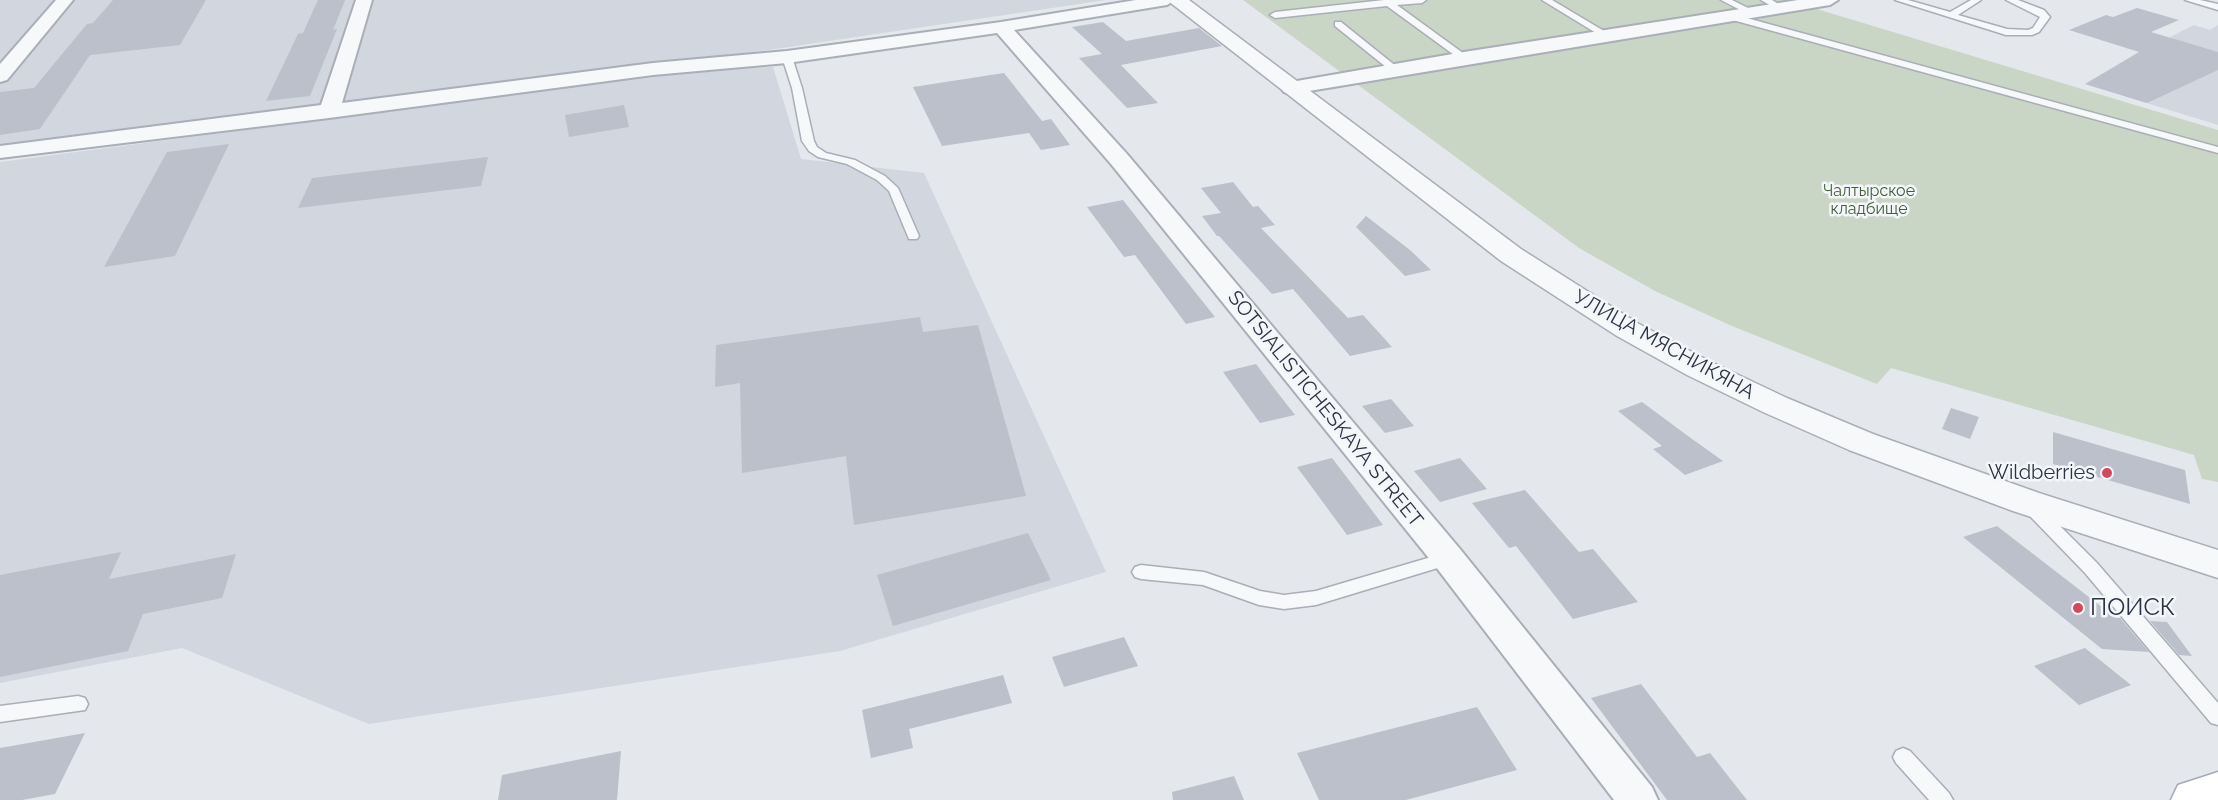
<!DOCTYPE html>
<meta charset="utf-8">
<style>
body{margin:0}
canvas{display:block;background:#e4e7ec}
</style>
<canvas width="2218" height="800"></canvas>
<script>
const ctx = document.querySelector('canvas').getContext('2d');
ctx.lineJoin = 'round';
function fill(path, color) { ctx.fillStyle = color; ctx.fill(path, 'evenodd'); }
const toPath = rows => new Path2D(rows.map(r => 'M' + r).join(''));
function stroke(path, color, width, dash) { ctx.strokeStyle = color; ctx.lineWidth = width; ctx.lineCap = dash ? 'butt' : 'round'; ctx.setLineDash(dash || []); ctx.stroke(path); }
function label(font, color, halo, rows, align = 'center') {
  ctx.font = font + ' Raleway,sans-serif'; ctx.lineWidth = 5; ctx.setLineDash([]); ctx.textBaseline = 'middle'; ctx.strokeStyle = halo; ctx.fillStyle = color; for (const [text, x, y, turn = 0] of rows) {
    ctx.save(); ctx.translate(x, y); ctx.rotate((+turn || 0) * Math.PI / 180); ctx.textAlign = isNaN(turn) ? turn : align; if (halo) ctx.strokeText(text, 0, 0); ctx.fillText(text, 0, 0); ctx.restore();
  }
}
fill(toPath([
 [0,0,1106,0,748,53,0,145],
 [2194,25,2210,30,2218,25,2218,125,2085,84,2177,40,2170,37],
 [773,67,801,159,924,173,1106,572,840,651,369,724,182,648,0,683,0,162,694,71]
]), '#d2d6de');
fill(toPath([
 [1243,0,1795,0,1820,10,2218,130,2218,482,2202,479,2194,455,1891,368,1877,384,1732,326,1655,291,1579,248]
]), '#c9d6c5');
fill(toPath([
 [113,0,206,0,180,45,90,55,40,129,0,135,0,92,34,88,87,24,93,23],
 [318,0,345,0,333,30,337,29,310,96,266,101,298,34,303,33],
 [2137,8,2179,20,2151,32,2218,52,2218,70,2147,103,2085,84,2139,52,2069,30,2106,15,2113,17],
 [1103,22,1126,41,1199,28,1222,46,1121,65,1158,103,1127,108,1079,58,1102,54,1072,27],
 [1004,73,1042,121,1051,119,1070,145,1041,150,1029,133,942,146,913,87],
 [624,105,629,127,569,137,565,115],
 [229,144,175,256,104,267,167,152],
 [488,157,481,186,298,208,312,178],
 [1233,182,1253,207,1258,206,1275,225,1261,228,1348,318,1363,315,1392,347,1350,356,1293,289,1272,294,1219,236,1217,236,1202,216,1221,213,1201,188],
 [1123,200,1176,268,1215,317,1186,324,1135,255,1124,257,1087,207],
 [1366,216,1410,250,1431,270,1405,276,1356,227],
 [920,317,923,332,978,325,1026,496,854,525,846,456,742,473,740,383,715,387,716,345],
 [1256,364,1274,388,1295,415,1260,423,1223,372],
 [1391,399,1414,426,1385,433,1362,406],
 [1642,402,1688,436,1723,461,1685,475,1653,449,1662,446,1618,411],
 [1951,408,1979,417,1970,439,1942,429],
 [2053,432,2185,470,2190,504,2053,464],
 [1332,458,1352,484,1383,525,1347,535,1297,467],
 [1460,458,1487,489,1440,502,1414,471],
 [1525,490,1579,552,1593,549,1638,602,1573,619,1516,546,1509,548,1472,503],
 [1997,526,2116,618,2120,618,2149,652,2102,649,1963,537],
 [1028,533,1051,580,893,626,877,575],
 [121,552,109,579,236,554,222,598,143,614,128,651,0,677,0,575],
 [2150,621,2167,622,2192,656,2179,655],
 [1124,637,1138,666,1064,687,1052,657],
 [2085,648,2131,685,2079,705,2034,666],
 [1003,675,1012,703,909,729,913,748,871,758,862,710],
 [1641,684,1697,757,1710,753,1747,800,1667,800,1591,698],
 [1477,707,1517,770,1406,800,1319,800,1297,753],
 [85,733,55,794,22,800,0,800,0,748],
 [621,751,617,800,498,800,502,775],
 [1234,776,1244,800,1173,800,1172,792]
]), '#bbc0ca');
const service = toPath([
 [1384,0,1426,0,1422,3,1397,5,1467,56,1467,60,1461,60,1387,6,1275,18,1270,15,1275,12,1384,0],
 [1542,0,1552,0,1614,37,1606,39,1542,0],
 [1721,0,1732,0,1758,13,1750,15,1721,0],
 [1761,0,1772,0,1785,8,1778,10,1761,0],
 [1895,0,1908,0,1950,12,1971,0,1981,0,1958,15,2007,29,2028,30,2033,28,2040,17,2006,0,2018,0,2044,10,2050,17,2039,32,2032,35,2006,35,1895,0],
 [2185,0,2200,0,2218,4,2218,10,2185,0],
 [1732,14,2218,147,2218,153,1729,19,1727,17,1732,14],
 [1335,22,1341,22,1397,67,1397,71,1391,71,1335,26,1335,22],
 [784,55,792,57,802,88,814,141,817,147,826,153,855,160,885,176,898,188,919,236,917,239,909,239,889,191,877,180,847,164,818,157,809,151,802,141,792,88,782,57,784,55],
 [2032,502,2038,504,2097,563,2218,703,2218,725,2211,723,2085,573,2026,512,2024,508,2026,504,2032,502],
 [1448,552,1454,553,1457,558,1454,563,1316,605,1284,609,1259,605,1203,585,1141,579,1135,577,1132,572,1135,567,1141,565,1204,572,1260,591,1284,595,1316,591,1448,552],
 [78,696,85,698,88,704,85,710,0,722,0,706,78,696],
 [1903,748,1910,751,1949,793,1953,800,1929,800,1896,763,1893,757,1896,751,1903,748]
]);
const minor = toPath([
 [56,0,73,0,7,80,0,82,0,64,56,0],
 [356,0,372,0,342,103,653,63,787,51,1001,22,1136,0,1175,0,1167,5,1014,30,1127,154,1460,549,1652,787,1658,800,1614,800,1436,567,1111,164,997,33,787,63,653,75,329,118,0,158,0,146,321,105,356,0],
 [1798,0,1838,0,1830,5,1291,94,1284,92,1281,88,1284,84,1291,82,1464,52,1798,0]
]);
const tertiary = toPath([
 [1167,0,1189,0,1521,249,1639,324,1709,361,1787,398,1873,434,2039,493,2218,550,2218,578,2013,511,1849,450,1763,412,1687,375,1617,336,1501,261,1167,0]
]);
const primary = toPath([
 [2218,772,2218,800,2171,800,2178,785,2218,772]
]);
stroke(service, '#a9aeb7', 3);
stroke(minor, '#a9aeb7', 4);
stroke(tertiary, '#a9aeb7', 3);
stroke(primary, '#a3abb8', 3);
fill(service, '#f7f8fa');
fill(minor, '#f7f8fa');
fill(tertiary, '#f7f8fa');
fill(primary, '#fff');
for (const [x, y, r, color] of [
 [2107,473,6,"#d1495b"],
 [2078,608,6,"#d1495b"]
]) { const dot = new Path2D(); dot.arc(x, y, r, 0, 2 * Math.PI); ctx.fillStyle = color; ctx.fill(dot); stroke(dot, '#f4f6f9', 2); }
label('16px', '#3f6138', '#f4f6f9', [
 ["Чалтырское",1869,191],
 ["кладбище",1869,209]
]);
label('20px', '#2b3445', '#f4f6f9', [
 ["УЛИЦА МЯСНИКЯНА",1664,345,29],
 ["SOTSIALISTICHESKAYA STREET",1325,409,51]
]);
label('20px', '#2b3445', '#f4f6f9', [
 ["Wildberries",2095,473]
], 'right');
label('24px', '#2b3445', '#f4f6f9', [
 ["ПОИСК",2090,608]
], 'left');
</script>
